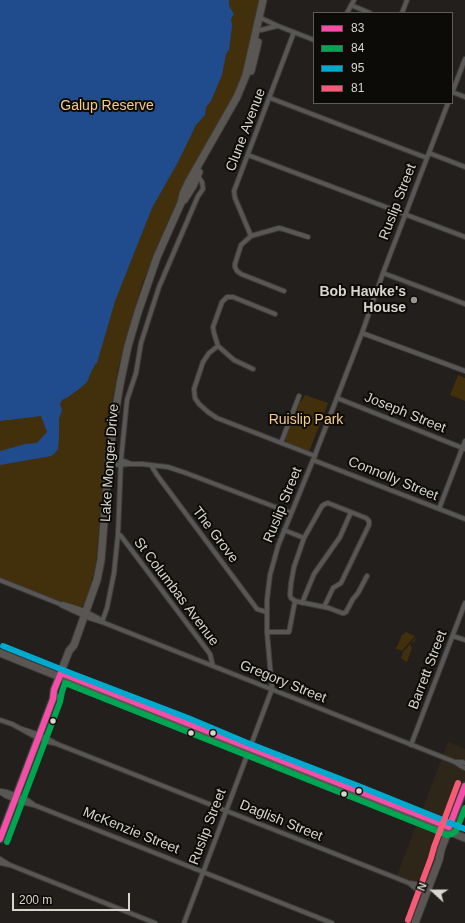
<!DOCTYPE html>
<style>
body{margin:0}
#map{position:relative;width:465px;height:923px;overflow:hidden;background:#221f1c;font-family:Arial,sans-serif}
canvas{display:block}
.legend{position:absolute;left:313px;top:12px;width:140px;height:92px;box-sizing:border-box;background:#0d0b07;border:1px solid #5e5c57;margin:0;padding:5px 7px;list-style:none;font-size:12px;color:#d8d5cf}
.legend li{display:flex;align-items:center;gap:8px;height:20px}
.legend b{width:20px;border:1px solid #5e5c57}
.north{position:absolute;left:413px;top:871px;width:40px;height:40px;-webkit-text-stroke:3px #0d0b07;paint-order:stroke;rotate:291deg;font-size:11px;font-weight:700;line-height:16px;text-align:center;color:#d8d5cf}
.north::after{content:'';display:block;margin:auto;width:14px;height:18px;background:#d8d5cf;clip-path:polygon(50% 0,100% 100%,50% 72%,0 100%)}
.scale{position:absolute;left:12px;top:893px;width:118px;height:18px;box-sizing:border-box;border:2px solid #d8d5cf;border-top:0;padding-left:5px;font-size:12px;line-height:14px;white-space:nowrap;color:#d8d5cf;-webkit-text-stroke:3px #0d0b07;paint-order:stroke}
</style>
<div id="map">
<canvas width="465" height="923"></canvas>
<ul class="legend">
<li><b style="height:5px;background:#f54da8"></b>83</li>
<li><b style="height:5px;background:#00a651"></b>84</li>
<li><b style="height:5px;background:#00a9ce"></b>95</li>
<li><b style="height:5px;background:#f75a77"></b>81</li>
</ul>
<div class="north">N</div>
<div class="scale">200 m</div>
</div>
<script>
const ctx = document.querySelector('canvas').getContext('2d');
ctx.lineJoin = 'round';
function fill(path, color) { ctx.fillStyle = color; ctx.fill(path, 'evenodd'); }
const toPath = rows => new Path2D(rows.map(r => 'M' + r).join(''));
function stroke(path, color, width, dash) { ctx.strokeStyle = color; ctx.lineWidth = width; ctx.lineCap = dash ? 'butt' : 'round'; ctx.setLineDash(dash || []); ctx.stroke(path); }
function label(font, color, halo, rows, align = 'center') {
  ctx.font = font + ' Arial,sans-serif'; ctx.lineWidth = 4; ctx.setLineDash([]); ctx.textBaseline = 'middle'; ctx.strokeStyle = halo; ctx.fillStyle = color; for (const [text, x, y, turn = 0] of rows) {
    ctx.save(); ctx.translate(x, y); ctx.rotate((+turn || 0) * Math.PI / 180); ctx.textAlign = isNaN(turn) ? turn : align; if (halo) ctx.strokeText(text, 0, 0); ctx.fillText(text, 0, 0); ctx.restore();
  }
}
fill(toPath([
 [448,742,465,749,465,792,428,891,396,878]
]), '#2e2619');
fill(toPath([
 [0,0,261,0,250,50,239,86,179,197,157,247,143,282,132,317,118,369,107,432,96,564,88,595,84,605,80,607,61,602,0,578],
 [458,375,465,378,465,401,450,395],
 [305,395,328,403,309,452,288,444,285,439,298,404,302,400],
 [406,632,415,636,402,651,394,648,397,647,402,635],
 [416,637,414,642,412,642,410,645,412,648,407,662,403,660,401,658,403,652]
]), '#422f0c');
fill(toPath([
 [0,0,229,0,229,6,234,14,231,19,232,26,229,50,226,54,222,75,211,101,206,107,205,115,196,125,178,162,152,208,115,301,97,363,95,364,94,367,92,370,87,382,79,389,68,397,62,400,60,404,62,410,59,419,59,437,58,449,55,453,51,456,0,465,0,451,4,450,25,444,37,443,47,432,41,416,0,421]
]), '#204c8e');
const minor = toPath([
 [351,5,370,13],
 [347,13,354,0],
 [402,13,407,0],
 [263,19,278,26,314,40],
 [261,30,277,26],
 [452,92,465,97],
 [452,93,465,59],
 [270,98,427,158],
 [429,153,465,167],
 [248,155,465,237],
 [251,236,235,198,234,191,294,32],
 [383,273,465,304],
 [284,291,241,274,237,271,235,267,235,264,241,245,251,236,279,228,283,229,308,237],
 [362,333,465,371],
 [218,346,209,353,203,362,194,389,195,398,199,404,208,412,217,418,315,456],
 [253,369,234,360,218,346,214,333,213,327,222,302,227,297,233,297,275,314],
 [337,398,465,449],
 [281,443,299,396],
 [109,458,121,460,129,463],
 [313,460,465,519],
 [109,464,120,465,129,464,142,464,168,467,186,473,291,513],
 [151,465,157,475,257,609,266,612],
 [439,509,465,441],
 [284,530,304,538],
 [118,534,121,536,210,654,213,666],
 [0,580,60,604,63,606,89,618,102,622,455,762,461,766,465,768],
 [295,601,291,598,290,595,291,583,294,567,304,538,322,506,325,504,328,503,366,518,369,521,369,525,341,583,333,588,324,607],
 [295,601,329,608,342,613,344,613,346,612,353,599,358,593,367,576],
 [302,603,314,574,340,537,351,512],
 [63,604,82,610,98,618,102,622],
 [102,622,107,608,114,573,118,534,121,460,127,400,136,373,141,343,159,287,198,196,203,189,202,182,197,175],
 [267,632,289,632,295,601],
 [453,636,465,640],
 [0,720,12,724,34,736,48,742,54,743],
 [22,729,40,735,57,744,409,883,415,888,427,893],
 [411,745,465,603],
 [455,762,462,762,465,763],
 [0,791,7,792,20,797,27,800,33,804],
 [0,792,6,796,25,803,34,805,332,923],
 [0,859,8,864],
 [0,863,10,865,155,923],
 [409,883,416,884,429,888],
 [184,923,272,689,267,632,267,600,270,575,278,546,313,460,362,333,383,273,448,103]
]);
const primary = toPath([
 [251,71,258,42],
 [184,200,193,186,199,172],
 [0,653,70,681,185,725,242,749,358,794,465,838],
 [53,699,54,690,69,651,74,645,97,580,101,560,109,458,115,414,120,384,128,346,138,312,157,257,181,203,183,194,188,183,237,97,246,75,263,0],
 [0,839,53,699,55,696],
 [415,923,439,860,441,850,465,786]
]);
stroke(minor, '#3e3c39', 6);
stroke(primary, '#3e3c39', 9);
stroke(minor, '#585755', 4);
stroke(primary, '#595654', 7);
stroke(toPath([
 [61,673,449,827],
 [449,827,465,786],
 [0,839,53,699,54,690,61,673]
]), '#f54da8', 6);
stroke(toPath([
 [7,842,60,702,62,692,65,683,447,835,452,834,456,831,465,808]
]), '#00a651', 6);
stroke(toPath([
 [3,646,73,674,188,718,245,742,361,787,465,829]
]), '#00a9ce', 6);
stroke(toPath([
 [408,920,431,858,434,847,458,783]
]), '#f75a77', 6);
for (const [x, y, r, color] of [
 [414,300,4,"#989590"],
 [53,721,3.5,"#d8d5cf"],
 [191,733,3.5,"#d8d5cf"],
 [213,733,3.5,"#d8d5cf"],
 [359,791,3.5,"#d8d5cf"],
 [344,794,3.5,"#d8d5cf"]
]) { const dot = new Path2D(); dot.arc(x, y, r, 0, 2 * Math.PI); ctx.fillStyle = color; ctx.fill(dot); stroke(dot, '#0d0b07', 1.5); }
label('14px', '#f7cb8b', '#0d0b07', [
 ["Galup Reserve",107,106],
 ["Ruislip Park",306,420]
]);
label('14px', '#d8d5cf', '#0d0b07', [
 ["Clune Avenue",246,130,-69],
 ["Ruslip Street",398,202,-69],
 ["Joseph Street",405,413,22],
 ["Lake Monger Drive",110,463,-86],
 ["Connolly Street",393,479,22],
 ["Ruslip Street",283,505,-68],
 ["The Grove",215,535,53],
 ["St Columbas Avenue",176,592,53],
 ["Barrett Street",428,670,-69],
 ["Gregory Street",283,682,22],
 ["Daglish Street",281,821,22],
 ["Ruslip Street",208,827,-69],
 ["McKenzie Street",131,831,22]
]);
label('bold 14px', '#d8d5cf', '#0d0b07', [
 ["Bob Hawke's",406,292],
 ["House",406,308]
], 'right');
</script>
